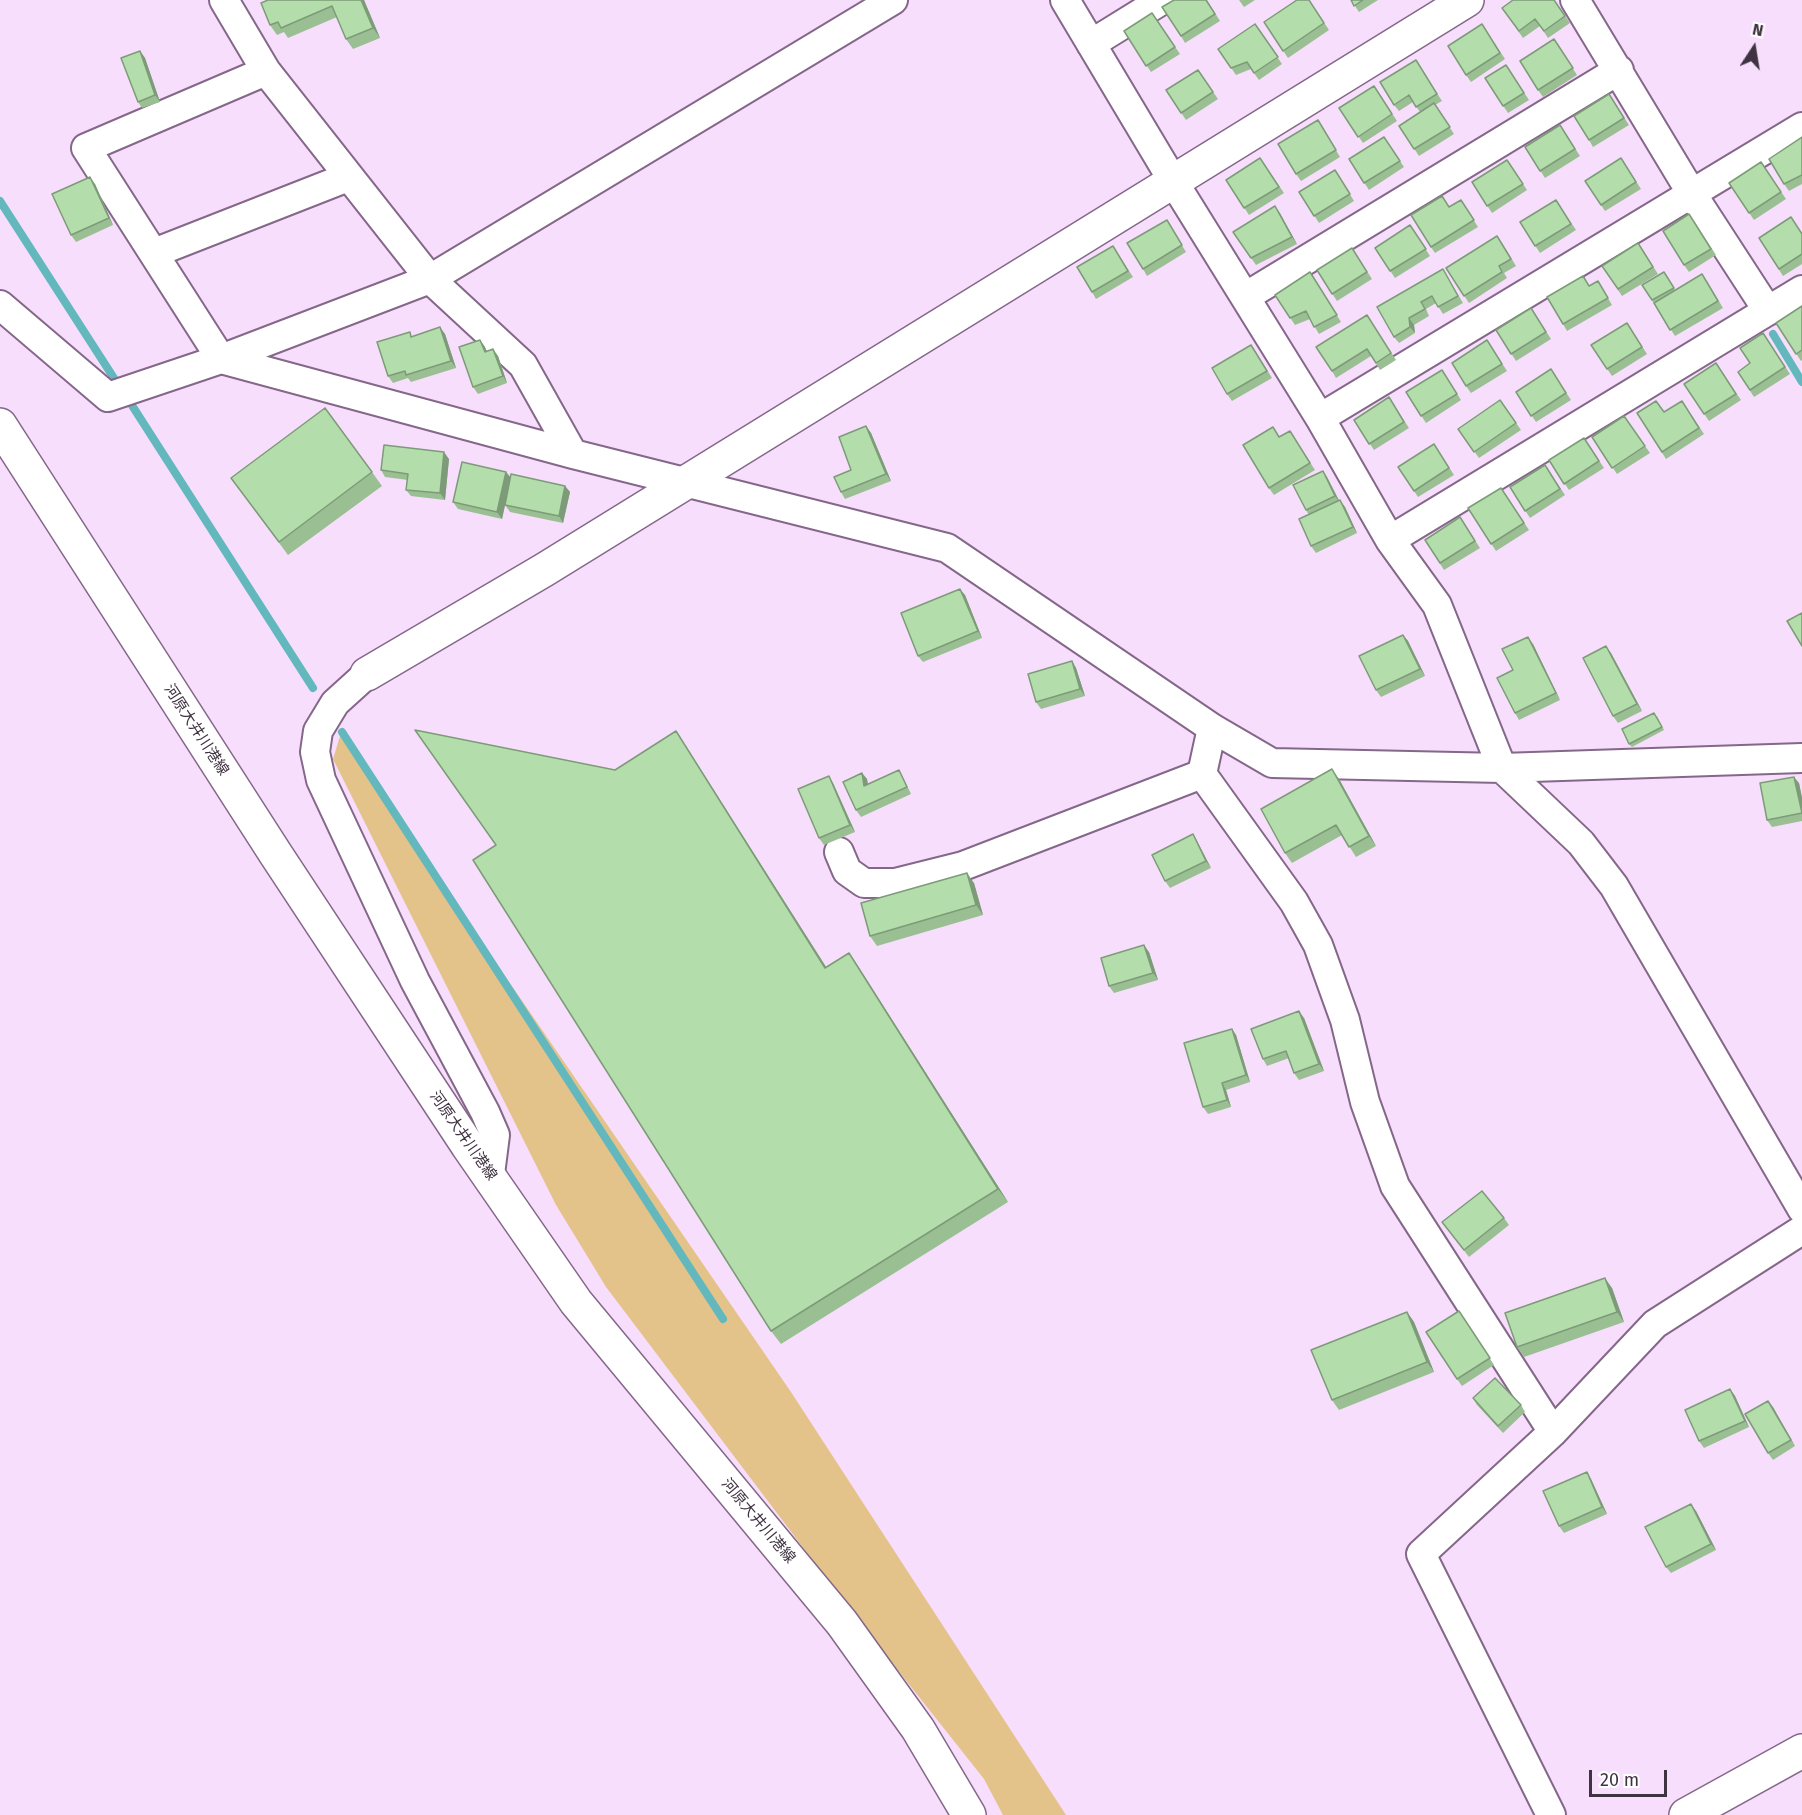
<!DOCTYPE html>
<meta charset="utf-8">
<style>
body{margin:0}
#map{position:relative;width:1802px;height:1815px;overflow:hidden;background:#f8defd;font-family:"Fira Sans",sans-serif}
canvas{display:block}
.north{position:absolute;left:1724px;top:18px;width:60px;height:60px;-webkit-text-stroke:4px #fff;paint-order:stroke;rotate:12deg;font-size:16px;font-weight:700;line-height:24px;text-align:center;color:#3f3241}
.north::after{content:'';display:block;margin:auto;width:21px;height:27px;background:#3f3241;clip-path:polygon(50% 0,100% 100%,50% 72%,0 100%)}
.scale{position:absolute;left:1589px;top:1770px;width:78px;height:27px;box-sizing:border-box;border:3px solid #3f3241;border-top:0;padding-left:8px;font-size:18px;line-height:21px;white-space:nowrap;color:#3f3241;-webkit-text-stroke:4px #fff;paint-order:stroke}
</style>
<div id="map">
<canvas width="1802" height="1815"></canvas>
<div class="north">N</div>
<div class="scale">20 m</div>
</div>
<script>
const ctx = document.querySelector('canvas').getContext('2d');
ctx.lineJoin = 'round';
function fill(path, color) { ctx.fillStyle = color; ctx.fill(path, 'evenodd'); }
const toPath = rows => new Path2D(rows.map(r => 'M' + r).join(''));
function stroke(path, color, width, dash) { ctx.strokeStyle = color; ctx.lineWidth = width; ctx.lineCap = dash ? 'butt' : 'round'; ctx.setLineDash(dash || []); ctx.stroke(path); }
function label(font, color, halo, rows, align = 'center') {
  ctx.font = font + ' "Fira Sans","Noto Sans JP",sans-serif'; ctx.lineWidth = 4.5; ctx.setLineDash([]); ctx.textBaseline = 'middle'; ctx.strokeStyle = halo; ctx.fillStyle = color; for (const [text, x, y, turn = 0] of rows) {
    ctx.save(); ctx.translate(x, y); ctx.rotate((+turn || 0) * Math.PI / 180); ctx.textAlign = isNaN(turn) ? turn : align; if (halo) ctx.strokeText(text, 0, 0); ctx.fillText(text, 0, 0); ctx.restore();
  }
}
fill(toPath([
 [340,736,791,1392,1066,1815,1003,1815,984,1779,851,1611,606,1287,556,1205,333,759]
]), '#e4c38b');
stroke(toPath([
 [0,201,119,386],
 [1773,334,1802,382],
 [126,396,313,688],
 [342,732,723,1319]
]), '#63b8bd', 8);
const street = toPath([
 [224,0,266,71,430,279,523,365,573,454],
 [1065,0,1173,181,1320,418,1390,540,1437,605,1502,768,1581,843,1614,886,1802,1209],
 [1575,0,1692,194,1768,311],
 [1091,44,1162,0],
 [266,71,86,148,221,359,573,454,947,548,1212,728,1272,763,1502,768,1802,758],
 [154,253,348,177],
 [1245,297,1619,70],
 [0,305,108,397,221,359,430,279,893,0],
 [1320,418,1802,127],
 [1390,540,1802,290],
 [367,674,335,703,318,731,315,752,321,780,415,981,485,1112,495,1135,490,1174],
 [1212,728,1202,774,1294,902,1318,945,1345,1020,1365,1102,1395,1186,1553,1432],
 [839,852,847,871,864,883,895,883,963,866,1202,774],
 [1551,1815,1421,1554,1553,1432,1655,1324,1802,1230]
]);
const secondary = toPath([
 [0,425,275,853,468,1146,576,1302,842,1623,918,1729,969,1815],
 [367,674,544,570,1467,0]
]);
const primary = toPath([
 [1686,1815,1802,1751]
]);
stroke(street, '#846789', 32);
stroke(secondary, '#846789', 36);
stroke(primary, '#846789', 36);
stroke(street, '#fff', 28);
stroke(secondary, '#fff', 33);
stroke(primary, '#fff', 33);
fill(toPath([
 [268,0,364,0,380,38,353,49,346,39,337,17,288,38,284,32,277,35,270,25],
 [1207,0,1220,21,1185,43,1181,36],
 [1239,0,1255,0,1244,7],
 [1309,0,1329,30,1288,58,1264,22],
 [1351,0,1378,0,1359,12],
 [1554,0,1570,23,1548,38,1540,26,1523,38,1502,8],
 [1152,13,1180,54,1151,72,1124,31],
 [1255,24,1282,64,1259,80,1251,69,1236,75,1218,49],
 [1482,24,1505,59,1471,82,1466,75],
 [1554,39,1577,75,1543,97,1538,90],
 [140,51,145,58,160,102,142,108,138,102],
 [1506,65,1529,100,1508,113,1485,78],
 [1420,67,1442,101,1435,105,1454,134,1419,156,1399,126,1420,112,1413,102,1399,111,1394,105],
 [1198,70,1218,99,1186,120,1166,90],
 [1374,86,1397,121,1363,143,1339,108],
 [1609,94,1629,125,1593,147,1589,140],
 [1318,120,1340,157,1301,181,1296,174],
 [1560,125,1580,156,1545,178,1525,147],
 [1384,137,1404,167,1369,190,1349,159],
 [1802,137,1802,184,1789,191,1784,184],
 [1260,158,1284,193,1249,215,1226,180],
 [1621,158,1641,189,1605,211,1585,181],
 [1507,160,1527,190,1492,213,1472,182],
 [1761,162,1786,199,1754,220,1729,183],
 [1335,170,1354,201,1319,223,1299,192],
 [95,184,113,225,76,242,71,235],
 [1461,200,1478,227,1435,253,1431,247,1449,207],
 [1556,200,1576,230,1540,253,1520,222],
 [1275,206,1297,244,1256,265,1233,232],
 [1694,221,1716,255,1689,272,1684,265],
 [1410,225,1430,256,1395,278,1375,248],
 [1171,227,1186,252,1147,276,1143,269],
 [1802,233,1802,264,1783,276,1759,238],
 [1502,243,1516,266,1504,273,1507,278,1469,303,1446,268],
 [1638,243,1658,274,1622,296,1602,266],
 [1113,246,1133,277,1096,299,1092,292],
 [1352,248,1372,279,1337,301,1317,270],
 [1443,269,1463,303,1443,314,1436,303,1426,309,1429,316,1414,325,1415,333,1399,343,1394,337],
 [1664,272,1675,290,1707,281,1723,308,1675,336,1642,285],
 [1315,279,1341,322,1319,334,1310,319,1295,325,1275,295],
 [1590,285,1602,288,1612,305,1567,331,1563,324],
 [1802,306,1802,360,1801,361,1776,323],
 [1531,308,1551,339,1516,361,1496,330],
 [1367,315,1396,360,1380,370,1371,356,1336,378,1332,371],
 [1627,323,1647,354,1612,376,1591,345],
 [1763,333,1790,374,1754,397,1738,372,1750,363],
 [445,334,456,368,411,382,408,378,393,383,388,376,413,336],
 [480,340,485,347,487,352,498,356,507,383,478,394,473,387],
 [1487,340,1507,371,1471,393,1466,386],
 [1256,352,1272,378,1232,401,1227,394],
 [1716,363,1741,400,1709,421,1684,384],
 [1551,369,1571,400,1536,422,1516,392],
 [1442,370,1461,400,1426,423,1406,392],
 [1389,397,1409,428,1374,450,1354,420],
 [1500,400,1521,430,1479,458,1458,429],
 [1682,401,1704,434,1666,459,1637,413,1664,412],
 [1624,416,1650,453,1617,474,1592,437],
 [866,426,871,433,891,481,845,499,841,492,851,470],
 [1290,431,1315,470,1274,495,1269,488,1280,437],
 [1584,438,1604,468,1569,490,1549,460],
 [1434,444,1454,475,1418,497,1398,467],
 [449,459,445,500,411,496,406,490,408,480,385,477,381,470],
 [1545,465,1565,495,1530,518,1510,487],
 [1323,471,1327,477,1339,500,1345,507,1357,533,1316,553,1311,546,1309,515,1306,510],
 [372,472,382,486,288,555,231,478],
 [506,472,511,478,565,486,570,492,563,523,510,512,505,505,502,519,458,509,453,502],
 [1506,495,1529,530,1496,551,1468,508],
 [1460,517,1480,548,1444,570,1425,540],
 [965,595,982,638,923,662,918,656],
 [1403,635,1408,641,1425,676,1381,697,1376,690],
 [1533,644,1560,700,1519,720,1515,713,1513,670],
 [1611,653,1642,711,1618,723,1613,716],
 [1072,661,1076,668,1085,696,1041,709,1036,702],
 [1657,716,1664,730,1632,747,1629,744],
 [685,745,826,967,849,953,1008,1202,781,1344,771,1331,615,770],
 [899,770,903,777,911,794,861,817,856,810,862,773,867,779,868,784],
 [1339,779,1376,846,1356,857,1342,835,1292,863,1285,853],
 [833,783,855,832,824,845,819,838],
 [1799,783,1802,798,1802,821,1772,827,1767,820],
 [1193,834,1197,841,1211,868,1170,888,1165,881],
 [974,883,983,915,877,946,870,936],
 [1149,952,1158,980,1114,993,1109,986],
 [1304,1018,1324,1071,1299,1080,1294,1073,1289,1058,1267,1066,1263,1059],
 [1232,1029,1236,1035,1250,1082,1226,1090,1231,1107,1208,1114,1203,1107],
 [1504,1218,1509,1225,1469,1257,1442,1222],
 [1612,1288,1624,1322,1524,1357,1517,1347],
 [1407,1312,1414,1322,1434,1372,1339,1410,1332,1400],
 [1464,1318,1494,1365,1462,1386,1457,1379],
 [1730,1389,1735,1396,1749,1427,1704,1448,1699,1441],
 [1473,1398,1521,1405,1525,1412,1503,1433,1477,1405],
 [1768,1401,1795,1446,1773,1460,1768,1453],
 [1587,1472,1591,1479,1607,1514,1564,1533,1559,1526],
 [1696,1511,1716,1550,1671,1573,1666,1567]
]), '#9abf93');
fill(toPath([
 [361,0,364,0,380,38,373,28],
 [140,51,145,58,160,102,155,95],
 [90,177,95,184,113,225,109,218],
 [1275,206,1280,213,1297,244,1292,237],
 [1409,318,1414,325,1415,333,1410,327],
 [440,327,445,334,456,368,451,361],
 [480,340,485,347,489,359,485,352],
 [493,349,498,356,507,383,503,376],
 [866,426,871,433,891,481,886,474],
 [444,452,449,459,445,500,440,493],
 [1323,471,1327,477,1340,503,1335,496],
 [506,472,511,478,502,519,497,512],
 [565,486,570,492,563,523,559,516],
 [1340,500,1345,507,1357,533,1353,527],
 [960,589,965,595,982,638,978,631],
 [1403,635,1408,641,1425,676,1420,669],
 [1528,637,1533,644,1560,700,1556,693],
 [1606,646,1611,653,1642,711,1637,704],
 [1072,661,1076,668,1085,696,1080,689],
 [676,731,685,745,835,981,825,968],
 [1332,769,1339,779,1376,846,1369,836],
 [862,773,867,779,869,793,864,786],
 [829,776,833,783,855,832,850,825],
 [1794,777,1799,783,1802,798,1802,814],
 [1193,834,1197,841,1211,868,1206,861],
 [967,873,974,883,983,915,976,905],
 [1144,945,1149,952,1158,980,1153,973],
 [849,953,858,966,1008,1202,998,1189],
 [1299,1011,1304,1018,1324,1071,1319,1064],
 [1232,1029,1236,1035,1250,1082,1246,1075],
 [1222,1083,1226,1090,1231,1107,1227,1100],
 [1605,1278,1612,1288,1624,1322,1617,1312],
 [1407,1312,1414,1322,1434,1372,1427,1362],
 [1730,1389,1735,1396,1749,1427,1745,1421],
 [1768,1401,1773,1407,1795,1446,1791,1440],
 [1587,1472,1591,1479,1607,1514,1602,1507],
 [1691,1504,1696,1511,1716,1550,1711,1544]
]), '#7d9b78');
const building = toPath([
 [268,0,361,0,373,28,346,39,332,6,281,28,278,22,270,25,261,3,268,0],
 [1174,0,1206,0,1215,14,1181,36,1162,7,1174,0],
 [1297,0,1309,0,1324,23,1283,51,1264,22,1297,0],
 [1351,0,1363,0,1354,6,1351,0],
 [1513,0,1554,0,1565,16,1544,31,1535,19,1519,31,1502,8,1513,0],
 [1152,13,1175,47,1146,66,1124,31,1152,13],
 [1255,24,1278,57,1254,73,1247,62,1231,68,1218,49,1255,24],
 [1482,24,1500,53,1466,75,1448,46,1482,24],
 [1554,39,1573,68,1538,90,1520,61,1554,39],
 [140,51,155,95,138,102,121,58,140,51],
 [1416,60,1437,94,1416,107,1409,95,1394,105,1380,82,1416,60],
 [1506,65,1524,93,1503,106,1485,78,1506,65],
 [1198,70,1213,92,1181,113,1166,90,1198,70],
 [1374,86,1392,114,1358,137,1339,108,1374,86],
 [1609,94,1624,118,1589,140,1574,116,1609,94],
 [1434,103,1450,127,1414,149,1399,126,1434,103],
 [1318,120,1336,150,1296,174,1278,144,1318,120],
 [1560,125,1575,149,1540,171,1525,147,1560,125],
 [1384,137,1400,161,1364,183,1349,159,1384,137],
 [1802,137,1802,175,1784,184,1769,159,1802,137],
 [1260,158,1279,187,1244,208,1226,180,1260,158],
 [1621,158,1636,182,1601,205,1585,181,1621,158],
 [1507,160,1523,184,1487,206,1472,182,1507,160],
 [1761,162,1781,192,1749,213,1729,183,1761,162],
 [1335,170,1350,194,1314,216,1299,192,1335,170],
 [90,177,109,218,71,235,52,194,90,177],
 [1442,196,1449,207,1461,200,1474,220,1431,247,1411,215,1442,196],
 [1556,200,1571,224,1535,246,1520,222,1556,200],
 [1275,206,1292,237,1251,258,1233,232,1275,206],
 [1689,214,1711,249,1684,265,1663,231,1689,214],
 [1791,217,1802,234,1802,254,1779,269,1759,238,1791,217],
 [1167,220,1182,245,1143,269,1127,243,1167,220],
 [1410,225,1426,249,1390,271,1375,248,1410,225],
 [1497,236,1511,259,1499,266,1502,272,1464,296,1446,268,1497,236],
 [1638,243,1653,267,1618,289,1602,266,1638,243],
 [1113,246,1128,271,1092,292,1077,267,1113,246],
 [1352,248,1367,272,1332,294,1317,270,1352,248],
 [1443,269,1458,296,1438,307,1432,296,1421,302,1425,309,1409,318,1410,327,1394,337,1377,307,1443,269],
 [1310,272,1337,315,1314,327,1306,311,1290,318,1275,295,1310,272],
 [1664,272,1674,288,1652,300,1642,285,1664,272],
 [1702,274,1718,301,1670,330,1654,303,1702,274],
 [1583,276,1589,286,1598,281,1608,298,1563,324,1547,297,1583,276],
 [1802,306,1802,350,1796,354,1776,323,1802,306],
 [1531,308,1546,332,1511,354,1496,330,1531,308],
 [1367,315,1391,353,1376,363,1367,349,1332,371,1316,347,1367,315],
 [1627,323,1642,347,1607,369,1591,345,1627,323],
 [440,327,451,361,406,375,405,371,388,376,377,342,410,332,411,337,440,327],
 [1763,333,1785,367,1750,390,1738,372,1750,363,1740,348,1763,333],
 [480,340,485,352,493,349,503,376,473,387,459,347,480,340],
 [1487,340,1502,364,1466,386,1452,363,1487,340],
 [1251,345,1267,371,1227,394,1212,368,1251,345],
 [1716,363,1736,394,1704,414,1684,384,1716,363],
 [1551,369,1566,393,1531,416,1516,392,1551,369],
 [1442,370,1457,394,1421,416,1406,392,1442,370],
 [1389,397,1404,422,1369,444,1354,420,1389,397],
 [1500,400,1516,423,1474,452,1458,429,1500,400],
 [1656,401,1664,412,1682,401,1699,428,1662,452,1637,413,1656,401],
 [325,408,372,472,279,542,231,478,325,408],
 [1624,416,1645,446,1612,468,1592,437,1624,416],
 [866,426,886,474,841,492,834,477,851,470,839,437,866,426],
 [1273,427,1279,437,1290,431,1310,463,1269,488,1243,445,1273,427],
 [1584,438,1599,461,1564,484,1549,460,1584,438],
 [1434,444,1449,468,1414,491,1398,467,1434,444],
 [384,445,444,452,440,493,406,490,408,474,381,470,384,445],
 [462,462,506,472,497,512,453,502,462,462],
 [1545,465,1560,489,1525,511,1510,487,1545,465],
 [1323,471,1335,496,1306,510,1293,485,1323,471],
 [511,474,565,486,559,516,505,505,511,474],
 [1501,488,1524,523,1491,544,1468,508,1501,488],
 [1340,500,1353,527,1311,546,1299,519,1340,500],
 [1460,517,1475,541,1440,563,1425,540,1460,517],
 [960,589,978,631,918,656,901,613,960,589],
 [1802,613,1802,646,1787,621,1802,613],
 [1403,635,1420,669,1376,690,1359,656,1403,635],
 [1528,637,1556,693,1515,713,1497,678,1513,670,1502,649,1528,637],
 [1606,646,1637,704,1613,716,1583,658,1606,646],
 [1072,661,1080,689,1036,702,1028,674,1072,661],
 [1654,713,1662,727,1629,744,1622,729,1654,713],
 [415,730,615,770,676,731,825,968,849,953,998,1189,771,1331,473,860,496,845,415,730],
 [1332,769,1369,836,1349,847,1336,825,1285,853,1261,809,1332,769],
 [899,770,907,787,856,810,843,782,862,773,864,786,899,770],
 [829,776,850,825,819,838,798,789,829,776],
 [1794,777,1802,813,1767,820,1760,783,1794,777],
 [1193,834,1206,861,1165,881,1152,855,1193,834],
 [967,873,976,905,870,936,861,903,967,873],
 [1144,945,1153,973,1109,986,1101,958,1144,945],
 [1299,1011,1319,1064,1294,1073,1286,1051,1263,1059,1251,1029,1299,1011],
 [1232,1029,1246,1075,1222,1083,1227,1100,1203,1107,1184,1043,1232,1029],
 [1482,1191,1504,1218,1464,1250,1442,1222,1482,1191],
 [1605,1278,1617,1312,1517,1347,1505,1313,1605,1278],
 [1459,1311,1490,1358,1457,1379,1426,1332,1459,1311],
 [1407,1312,1427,1362,1332,1400,1311,1350,1407,1312],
 [1495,1378,1521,1405,1498,1426,1473,1398,1495,1378],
 [1730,1389,1745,1421,1699,1441,1685,1410,1730,1389],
 [1768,1401,1791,1440,1768,1453,1745,1414,1768,1401],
 [1587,1472,1602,1507,1559,1526,1543,1491,1587,1472],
 [1691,1504,1711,1544,1666,1567,1645,1527,1691,1504]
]);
fill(building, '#b3deab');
stroke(building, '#7d9b78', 1.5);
label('15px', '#3f3241', '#fff', [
 ["河原大井川港線",196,730,57],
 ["河原大井川港線",463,1136,55],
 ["河原大井川港線",758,1521,50]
]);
</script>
